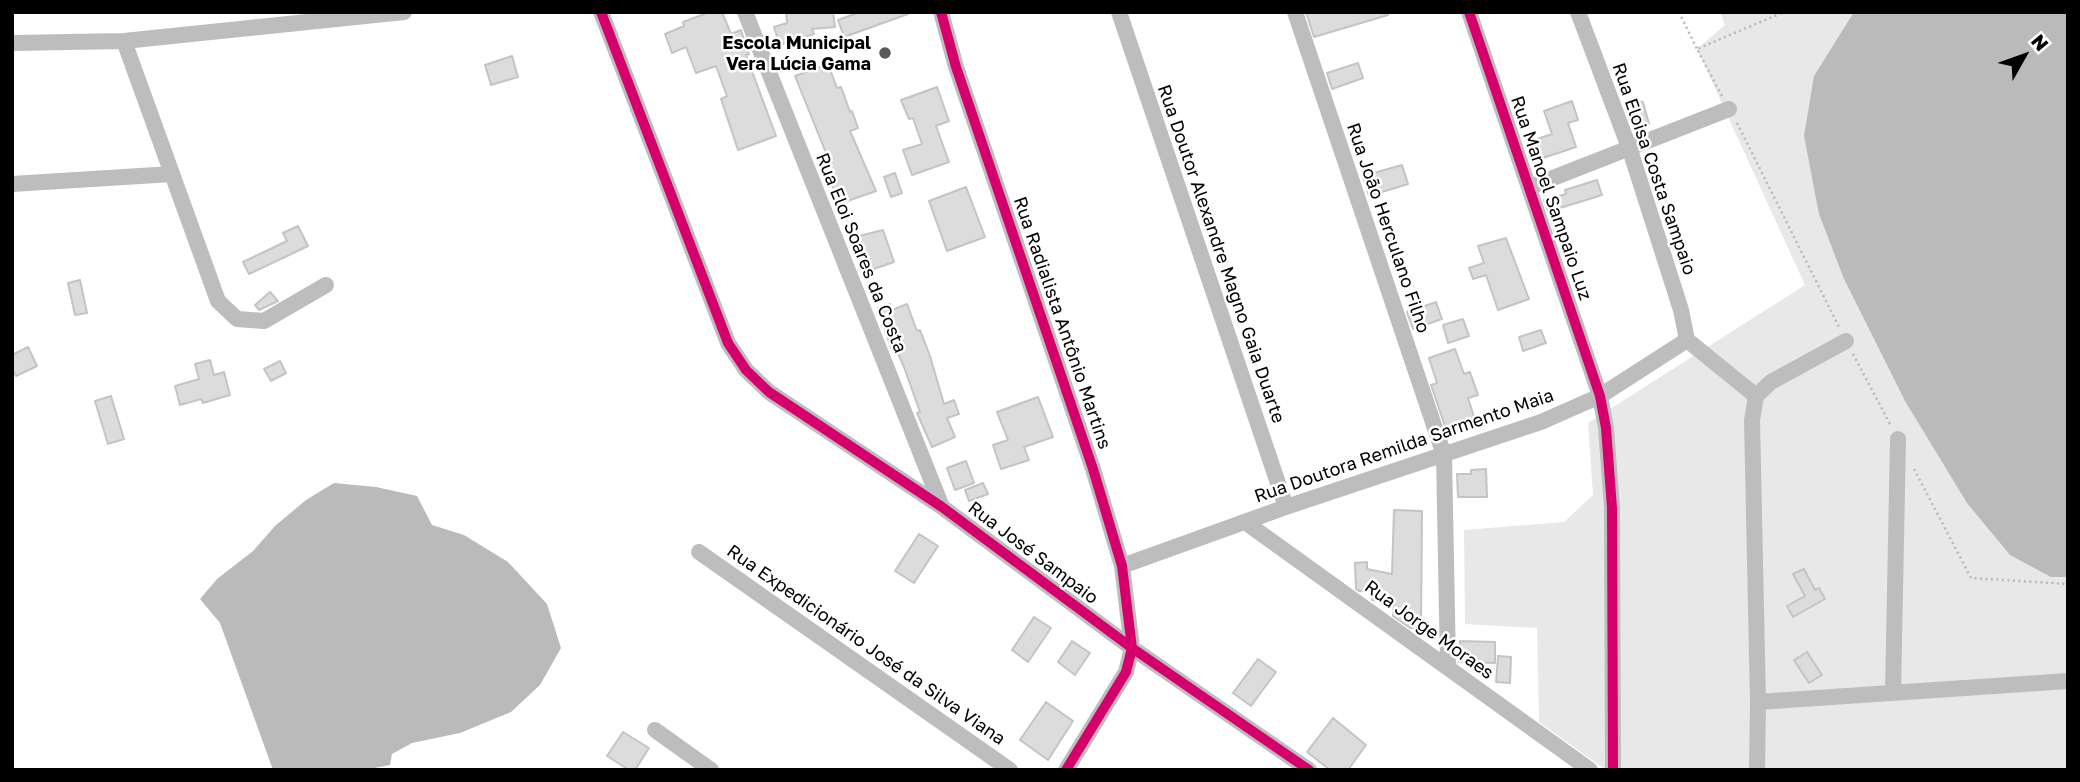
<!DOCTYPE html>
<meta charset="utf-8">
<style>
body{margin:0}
#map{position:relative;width:2080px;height:782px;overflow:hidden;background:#fff;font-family:"Golos Text",sans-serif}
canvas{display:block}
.frame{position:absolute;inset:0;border:14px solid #000;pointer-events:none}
.north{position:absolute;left:1989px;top:21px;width:70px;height:70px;-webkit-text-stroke:5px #fff;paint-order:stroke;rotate:50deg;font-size:19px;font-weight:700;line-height:28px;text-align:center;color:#000}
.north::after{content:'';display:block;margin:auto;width:24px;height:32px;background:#000;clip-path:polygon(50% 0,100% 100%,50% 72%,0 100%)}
</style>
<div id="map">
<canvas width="2080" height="782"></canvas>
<div class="frame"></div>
<div class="north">N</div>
</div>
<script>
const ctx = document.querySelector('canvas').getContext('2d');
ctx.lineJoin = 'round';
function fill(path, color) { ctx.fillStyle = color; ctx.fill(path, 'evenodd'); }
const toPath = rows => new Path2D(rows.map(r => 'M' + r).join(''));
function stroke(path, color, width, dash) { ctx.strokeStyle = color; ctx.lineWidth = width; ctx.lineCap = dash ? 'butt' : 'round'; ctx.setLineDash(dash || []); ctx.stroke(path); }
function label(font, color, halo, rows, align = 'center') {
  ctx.font = font + ' "Golos Text",sans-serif'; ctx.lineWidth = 5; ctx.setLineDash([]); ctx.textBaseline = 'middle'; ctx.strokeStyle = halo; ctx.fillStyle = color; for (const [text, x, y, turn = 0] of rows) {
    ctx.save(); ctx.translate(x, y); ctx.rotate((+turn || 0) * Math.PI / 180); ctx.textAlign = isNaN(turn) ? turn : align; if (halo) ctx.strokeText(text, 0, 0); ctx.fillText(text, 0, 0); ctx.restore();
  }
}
fill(toPath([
 [1720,12,2068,12,2068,770,1606,770,1539,722,1537,628,1465,624,1464,530,1564,522,1593,495,1588,423,1805,285,1697,49,1725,25]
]), '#e8e8e8');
fill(toPath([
 [1854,12,2068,12,2068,577,2051,577,2010,555,1967,503,1905,401,1844,279,1819,214,1804,136,1814,76],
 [334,483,376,487,417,496,432,525,464,535,508,562,547,604,561,648,540,685,511,712,460,733,412,743,392,754,390,765,364,770,273,770,220,623,200,599,217,579,253,551,275,526,306,500]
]), '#bababa');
const building = toPath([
 [710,12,722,12,731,34,741,30,749,54,746,55,776,136,738,150,721,99,727,96,716,66,696,73,686,47,672,53,665,34,684,26,683,22,710,12],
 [786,12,833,12,835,27,812,29,814,34,780,45,774,27,787,23,786,12],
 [860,12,908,12,908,14,844,37,838,20,860,12],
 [1306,12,1387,12,1388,15,1314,37,1306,12],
 [512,56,518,77,491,85,485,65,512,56],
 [1358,63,1363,78,1332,89,1327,73,1358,63],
 [828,64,837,88,841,87,850,112,852,111,858,128,850,131,876,191,839,204,830,180,836,178,795,76,828,64],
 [937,87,949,121,936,126,949,162,912,175,903,150,922,144,913,118,909,119,901,100,937,87],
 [1572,101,1578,120,1568,123,1576,147,1540,159,1534,140,1552,134,1544,111,1572,101],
 [1638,101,1643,102,1649,124,1634,128,1627,104,1638,101],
 [1402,165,1408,184,1369,196,1363,176,1402,165],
 [895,173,902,193,891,197,884,177,895,173],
 [1597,180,1602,195,1557,209,1563,229,1555,232,1544,200,1566,194,1565,190,1597,180],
 [966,187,985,237,947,251,929,201,966,187],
 [298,226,308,246,249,274,243,262,287,241,283,233,298,226],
 [883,230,894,262,868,271,859,236,883,230],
 [1506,238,1529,299,1498,310,1486,275,1473,279,1469,268,1484,263,1478,246,1506,238],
 [80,280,87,313,75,315,68,283,80,280],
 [270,292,278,301,259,310,255,305,270,292],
 [1436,302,1442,319,1413,329,1407,312,1436,302],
 [890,304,892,310,907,304,917,331,920,330,930,356,944,404,954,400,959,414,947,418,955,437,932,447,917,413,920,412,904,367,895,347,891,348,878,308,890,304],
 [1463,319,1469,336,1448,343,1443,325,1463,319],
 [1541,330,1546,343,1523,351,1519,337,1541,330],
 [28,347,37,366,16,376,12,368,12,355,28,347],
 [1455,349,1464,374,1470,372,1478,395,1468,398,1475,420,1446,429,1431,385,1437,383,1429,358,1455,349],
 [210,360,214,375,224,372,230,395,203,403,201,399,180,405,175,386,199,379,195,364,210,360],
 [280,361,286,373,271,381,264,369,280,361],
 [111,396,124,439,108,444,95,401,111,396],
 [1038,397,1053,437,1024,447,1029,460,1001,469,993,445,1008,440,997,412,1038,397],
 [966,461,974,483,955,490,947,468,966,461],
 [1486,469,1487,497,1458,497,1457,474,1471,474,1471,470,1486,469],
 [983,483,988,494,969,501,965,490,983,483],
 [1394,510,1422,511,1421,628,1410,628,1393,616,1394,603,1372,600,1373,590,1359,591,1356,589,1355,563,1367,562,1367,569,1392,574,1394,510],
 [919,534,938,546,914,583,895,571,919,534],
 [1804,569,1815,590,1819,588,1825,599,1793,617,1787,606,1805,596,1793,574,1804,569],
 [1034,617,1051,628,1028,662,1012,650,1034,617],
 [1072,641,1090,653,1075,675,1058,662,1072,641],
 [1460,641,1495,642,1495,663,1459,662,1460,641],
 [1807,652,1822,675,1809,683,1794,660,1807,652],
 [1498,656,1511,657,1510,683,1496,682,1498,656],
 [1258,659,1276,672,1251,706,1233,693,1258,659],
 [1046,702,1073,721,1048,760,1020,740,1046,702],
 [1333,718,1366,745,1348,770,1330,770,1307,752,1333,718],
 [623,732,649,748,635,770,629,770,607,756,623,732]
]);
fill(building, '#dcdcdc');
stroke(building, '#c4c4c4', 2);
stroke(toPath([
 [1679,12,1697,49],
 [1722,96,1697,49,1784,12],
 [1737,123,1839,327],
 [1853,354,1891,426],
 [1914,469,1971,578,2068,584]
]), '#b8b8b8', 2.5, [2, 3.5]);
stroke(toPath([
 [601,12,728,343,746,370,769,392,942,507,1132,648,1309,770],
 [745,12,942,507],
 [941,12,956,67,1093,469,1122,566,1132,648,1126,672,1066,770],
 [1119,12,1286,507],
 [1295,12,1444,455,1448,667],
 [1469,12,1600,396,1606,428,1612,508,1613,770],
 [1578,12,1630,150,1681,310,1687,340],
 [124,41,218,301,237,319,264,321,326,285],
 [12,43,124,41,404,12],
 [12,184,172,174],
 [1530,187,1729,109],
 [1687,340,1756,396],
 [1245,522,1590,770],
 [699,552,1010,770],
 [1122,566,1286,507,1541,422,1600,396,1687,340],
 [1893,692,1898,439],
 [1758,702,2068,681],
 [655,730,711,770],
 [1757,770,1758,702,1752,420,1756,396,1771,382,1846,341]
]), '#bdbdbd', 16);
stroke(toPath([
 [601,12,728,343,746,370,769,392,942,507,1132,648,1309,770],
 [941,12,956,67,1093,469,1122,566,1132,648,1126,672,1066,770],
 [1469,12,1600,396,1606,428,1612,508,1613,770]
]), '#d6006c', 10);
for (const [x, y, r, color] of [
 [885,53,7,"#595959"]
]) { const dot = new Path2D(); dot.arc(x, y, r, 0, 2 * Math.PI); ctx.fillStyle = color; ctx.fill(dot); stroke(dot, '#fff', 2.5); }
label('bold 18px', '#000', '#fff', [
 ["Escola Municipal",871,43],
 ["Vera Lúcia Gama",871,64]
], 'right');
label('18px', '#000', '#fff', [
 ["Rua Eloisa Costa Sampaio",1654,169,71],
 ["Rua Manoel Sampaio Luz",1551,198,71],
 ["Rua João Herculano Filho",1388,228,71],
 ["Rua Eloi Soares da Costa",861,253,68],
 ["Rua Doutor Alexandre Magno Gaia Duarte",1221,254,71],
 ["Rua Radialista Antônio Martins",1062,323,71],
 ["Rua Doutora Remilda Sarmento Maia",1404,446,-19],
 ["Rua José Sampaio",1033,553,37],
 ["Rua Jorge Moraes",1429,630,36],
 ["Rua Expedicionário José da Silva Viana",866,645,35]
]);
</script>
